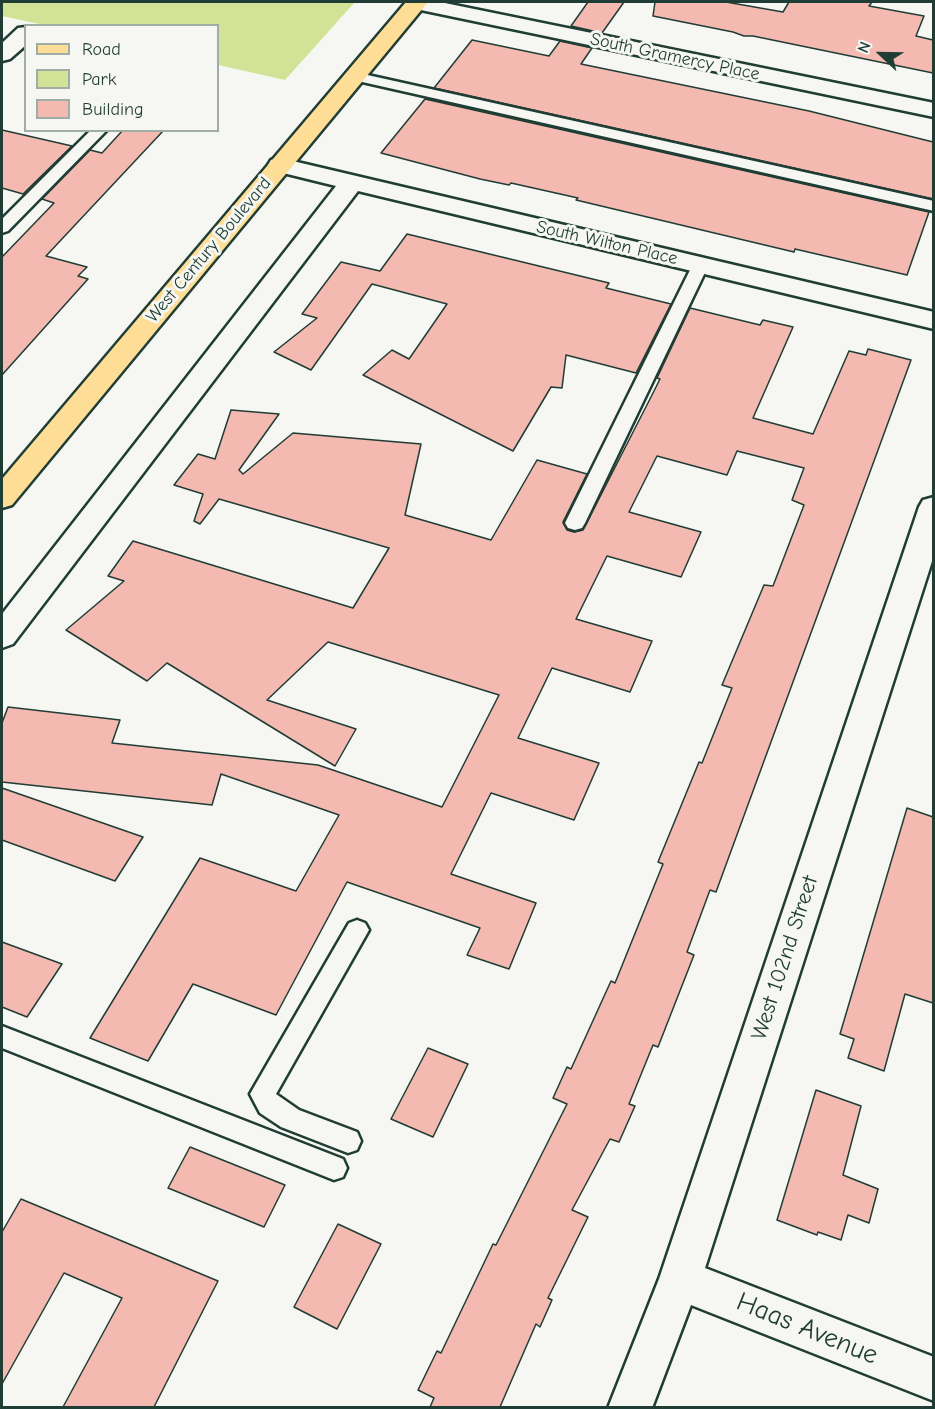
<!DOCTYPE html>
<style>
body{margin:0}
#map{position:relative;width:935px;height:1409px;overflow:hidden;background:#f6f6f2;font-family:"Comic Neue",sans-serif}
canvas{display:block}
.frame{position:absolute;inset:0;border:3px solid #1f3d34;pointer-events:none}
.legend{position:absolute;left:24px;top:24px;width:195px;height:108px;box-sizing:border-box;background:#f6f6f2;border:2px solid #a0aca6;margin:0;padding:8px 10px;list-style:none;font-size:18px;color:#1f3d34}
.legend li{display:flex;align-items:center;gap:12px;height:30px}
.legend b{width:30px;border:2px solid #a0aca6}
.north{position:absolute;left:851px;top:24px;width:60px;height:60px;-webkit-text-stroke:4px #f6f6f2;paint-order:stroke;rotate:292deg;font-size:16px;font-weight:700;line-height:24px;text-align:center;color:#1f3d34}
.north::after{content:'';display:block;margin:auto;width:21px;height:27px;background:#1f3d34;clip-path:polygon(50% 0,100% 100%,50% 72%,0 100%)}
</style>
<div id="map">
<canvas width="935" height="1409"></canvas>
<div class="frame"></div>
<ul class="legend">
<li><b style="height:8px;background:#fedd96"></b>Road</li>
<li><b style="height:16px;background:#d2e397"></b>Park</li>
<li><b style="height:16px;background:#f4b9b1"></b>Building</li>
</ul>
<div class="north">N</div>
</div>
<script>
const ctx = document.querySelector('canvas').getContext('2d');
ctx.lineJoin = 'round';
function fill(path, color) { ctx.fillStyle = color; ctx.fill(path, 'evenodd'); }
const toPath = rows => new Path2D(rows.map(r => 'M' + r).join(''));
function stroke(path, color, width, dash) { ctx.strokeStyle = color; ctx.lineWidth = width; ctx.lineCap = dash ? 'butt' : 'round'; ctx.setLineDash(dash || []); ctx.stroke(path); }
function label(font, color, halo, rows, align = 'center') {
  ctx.font = font + ' "Comic Neue",sans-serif'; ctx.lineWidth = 6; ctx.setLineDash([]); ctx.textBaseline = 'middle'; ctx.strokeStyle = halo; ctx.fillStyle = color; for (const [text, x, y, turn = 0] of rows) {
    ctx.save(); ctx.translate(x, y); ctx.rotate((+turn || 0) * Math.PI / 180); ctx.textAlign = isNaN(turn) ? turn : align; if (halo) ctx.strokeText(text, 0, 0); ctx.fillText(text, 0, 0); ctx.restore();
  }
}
fill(toPath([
 [2,2,355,2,285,80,218,65,218,26,44,25,2,16]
]), '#d2e397');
const building = toPath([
 [588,2,624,2,602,33,571,26,588,2],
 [655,2,726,2,783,12,789,2,872,2,869,6,924,16,916,36,933,40,933,73,753,36,744,36,733,32,653,16,655,2],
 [472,40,549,56,560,41,592,48,581,64,809,111,933,142,933,199,434,88,472,40],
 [425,99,929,212,907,275,795,249,794,252,576,200,578,198,511,183,509,185,480,179,381,153,425,99],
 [2,130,72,146,23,194,2,188,2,130],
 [123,130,164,130,46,256,87,267,78,276,88,279,2,375,2,257,54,203,42,199,90,150,102,153,123,130],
 [407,234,609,283,606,288,671,304,636,373,566,355,562,388,551,387,513,451,363,375,392,350,409,359,447,304,372,284,311,370,274,352,317,318,302,314,341,262,380,271,407,234],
 [690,308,760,325,763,320,793,327,753,418,813,434,849,351,866,355,868,349,911,360,716,892,710,890,687,952,694,955,658,1047,653,1045,629,1104,635,1106,619,1142,610,1139,572,1210,588,1217,548,1298,552,1300,540,1327,536,1324,500,1407,430,1407,434,1398,418,1390,437,1351,441,1353,493,1244,496,1245,567,1104,553,1098,567,1067,571,1069,611,981,615,983,663,864,658,862,699,762,702,763,732,688,722,685,764,585,773,586,804,505,792,500,804,468,737,451,727,475,657,456,629,512,701,532,681,577,607,556,576,619,652,641,630,692,552,668,518,738,599,763,574,820,491,793,451,874,536,903,509,969,467,955,480,928,347,882,276,1015,193,984,148,1061,90,1038,200,858,296,891,339,815,221,774,212,805,2,782,2,723,8,707,120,720,112,743,318,765,442,807,499,695,328,642,267,700,356,729,335,766,167,663,147,681,66,630,124,581,108,576,133,541,353,608,389,548,219,499,200,524,194,521,203,494,174,485,198,454,215,459,231,410,279,414,239,470,243,474,293,433,421,444,405,515,491,540,537,460,587,474,563,522,567,530,574,532,583,530,652,395,660,379,657,378,690,308],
 [2,788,143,837,115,881,2,840,2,788],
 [907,808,933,817,933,1003,905,994,884,1071,848,1058,854,1039,840,1034,907,808],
 [2,942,62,964,27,1017,2,1007,2,942],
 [428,1048,468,1064,433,1137,391,1119,428,1048],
 [816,1090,861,1106,843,1175,878,1189,869,1223,848,1215,841,1240,818,1232,817,1235,777,1220,816,1090],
 [190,1147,285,1185,264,1227,168,1188,190,1147],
 [21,1199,218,1281,154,1407,63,1407,122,1298,64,1273,2,1384,2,1232,21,1199],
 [338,1224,381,1244,337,1329,294,1307,338,1224]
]);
fill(building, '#f4b9b1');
stroke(building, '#1f3d34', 1.5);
const service = toPath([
 [354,72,934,201,934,211,349,79,347,76,354,72],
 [91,130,107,130,8,231,2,233,2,219,91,130],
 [700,261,708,266,585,523,582,528,575,530,568,528,565,523,692,266,700,261],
 [357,920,365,923,369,930,276,1094,299,1110,357,1132,361,1141,357,1150,348,1153,281,1127,260,1113,250,1094,349,923,357,920],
 [2,1026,343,1159,347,1168,343,1177,334,1180,2,1048,2,1026]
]);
const minor = toPath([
 [406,2,440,2,934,103,934,117,416,9,408,8,406,2],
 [26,27,26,45,10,59,2,61,2,43,18,28,26,27],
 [280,158,934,312,934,329,358,191,13,644,2,648,2,614,336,186,271,170,268,165,271,160,280,158],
 [934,497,934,555,705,1268,934,1357,934,1401,691,1305,652,1408,608,1408,659,1279,919,507,923,500,934,497]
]);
const primary = toPath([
 [406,2,428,2,12,505,2,508,2,479,406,2]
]);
stroke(service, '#1f3d34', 5);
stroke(minor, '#1f3d34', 5);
stroke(primary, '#1f3d34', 5);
fill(service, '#f6f6f2');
fill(minor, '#f6f6f2');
fill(primary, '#fedd96');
label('18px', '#1f3d34', '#f6f6f2', [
 ["South Gramercy Place",675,57,12],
 ["South Wilton Place",607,243,13],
 ["West Century Boulevard",209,250,-50]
]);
label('22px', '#1f3d34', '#f6f6f2', [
 ["West 102nd Street",785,958,-72]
]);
label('27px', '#1f3d34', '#f6f6f2', [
 ["Haas Avenue",807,1329,22]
]);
</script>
